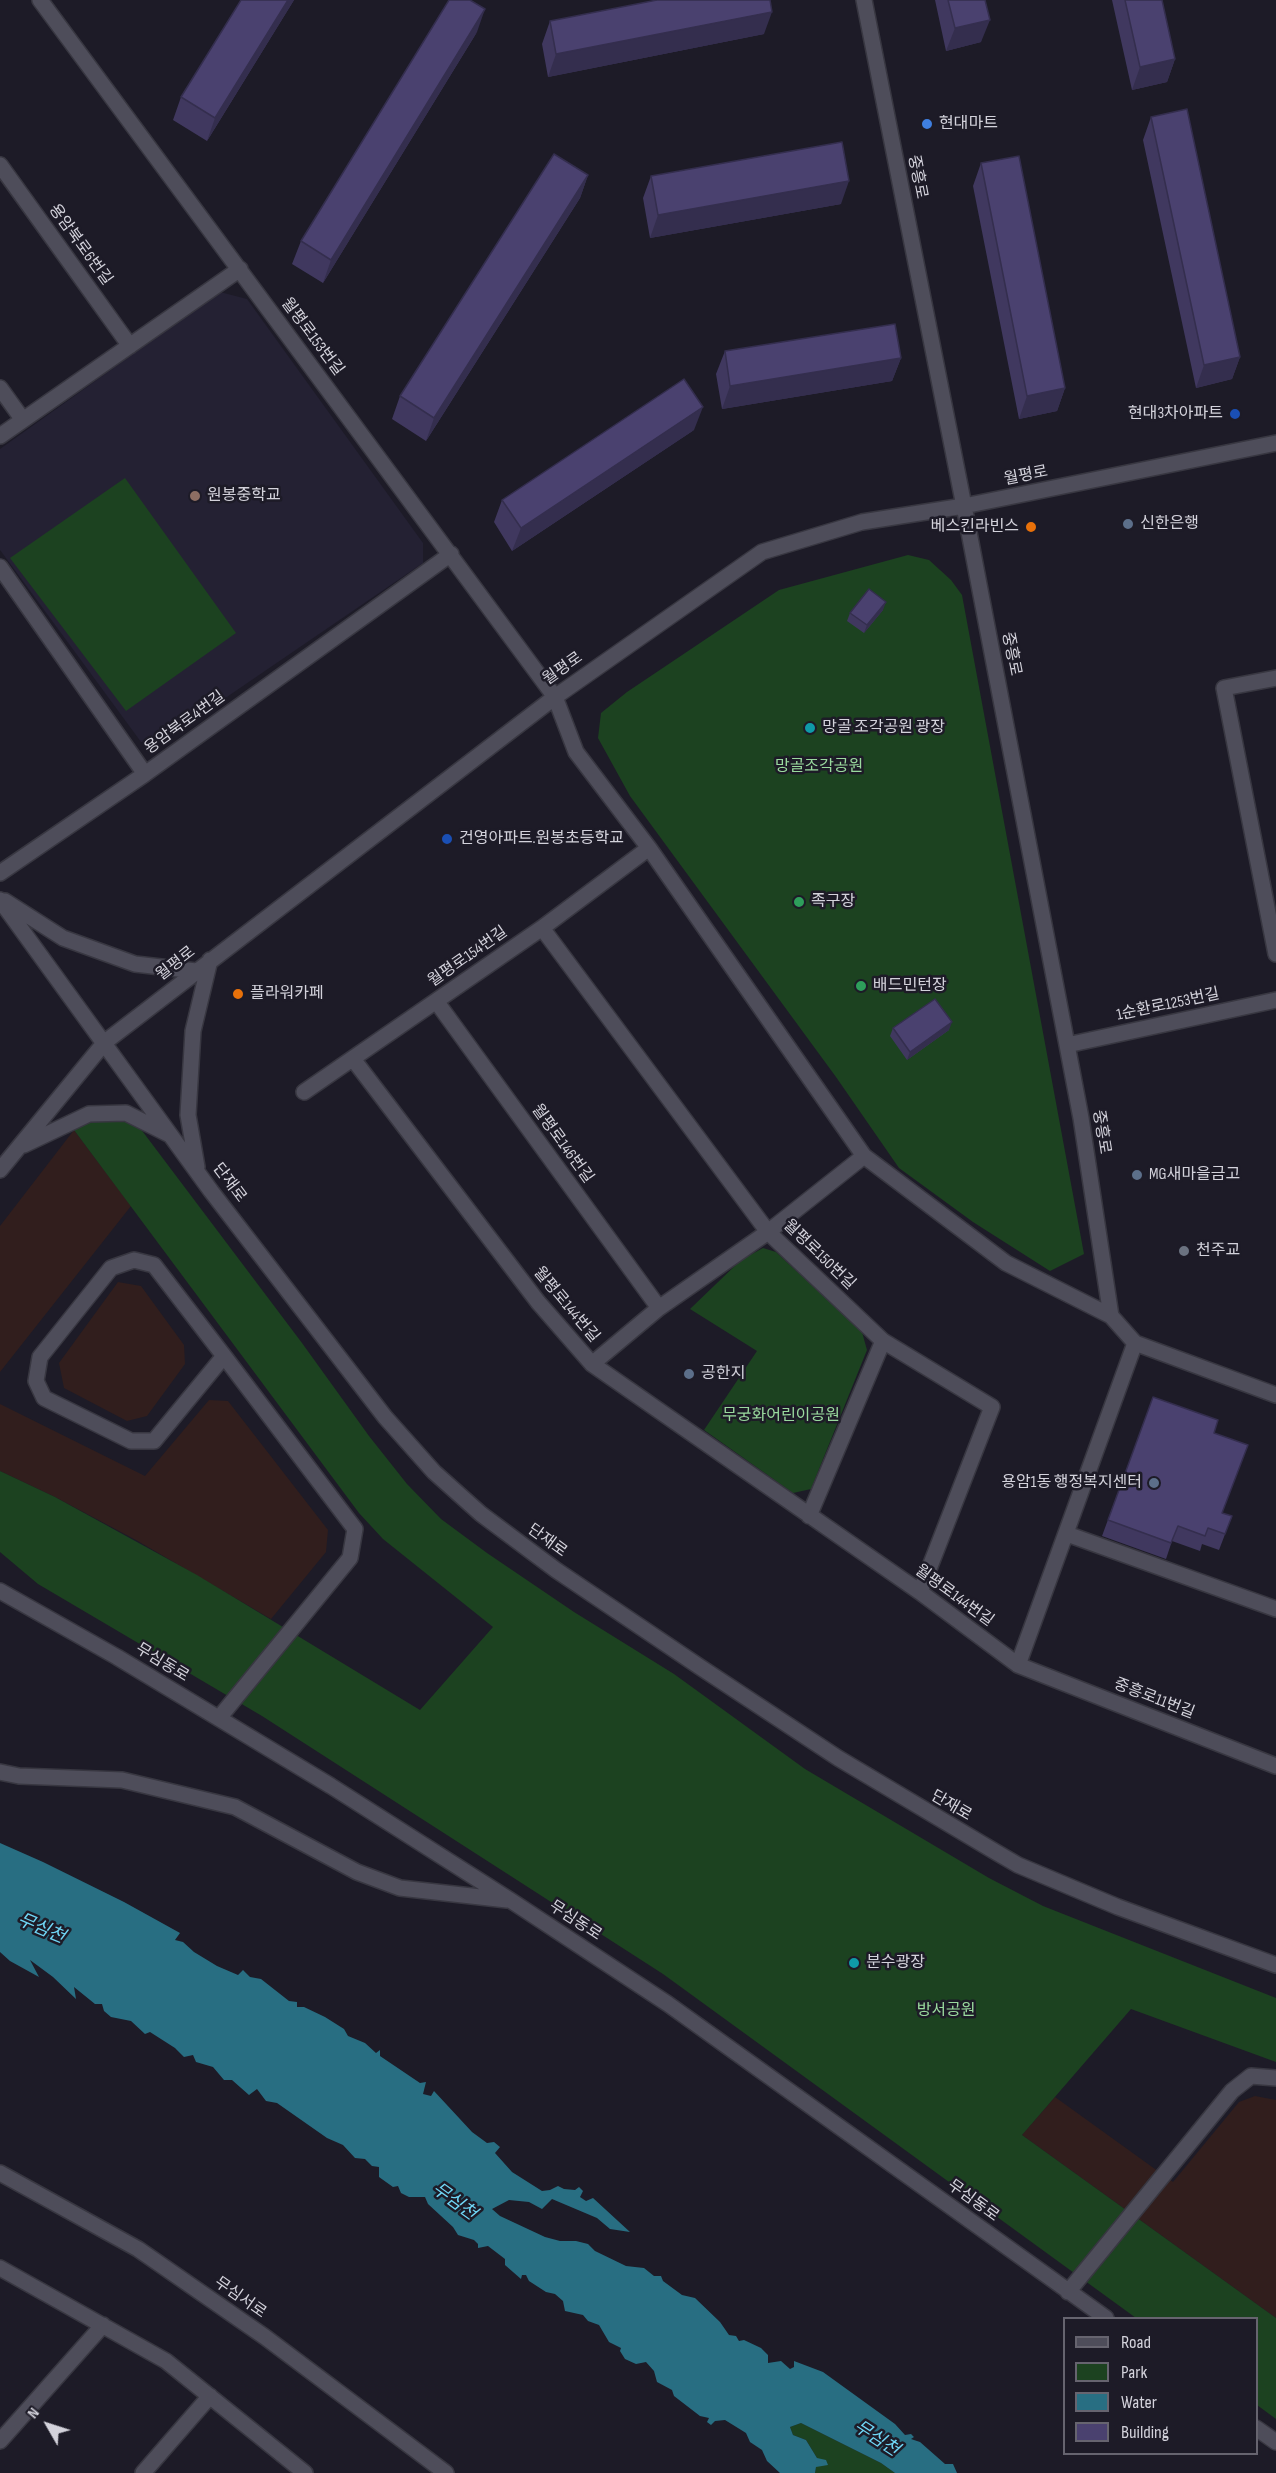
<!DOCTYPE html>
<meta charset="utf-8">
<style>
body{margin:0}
#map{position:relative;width:1276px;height:2473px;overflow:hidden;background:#1d1b27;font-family:"Sofia Sans Condensed",sans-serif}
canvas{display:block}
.legend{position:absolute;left:1063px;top:2317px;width:195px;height:138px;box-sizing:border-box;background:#1d1b27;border:2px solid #66646f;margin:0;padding:8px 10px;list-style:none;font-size:18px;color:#d3d2db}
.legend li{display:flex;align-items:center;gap:12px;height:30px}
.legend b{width:30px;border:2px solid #66646f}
.north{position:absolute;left:18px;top:2395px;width:60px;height:60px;-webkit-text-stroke:4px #1d1b27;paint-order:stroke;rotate:309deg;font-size:16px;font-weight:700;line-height:24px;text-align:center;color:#d3d2db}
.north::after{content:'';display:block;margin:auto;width:21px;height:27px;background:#d3d2db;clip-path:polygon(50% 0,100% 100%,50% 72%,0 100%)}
</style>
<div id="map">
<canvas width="1276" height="2473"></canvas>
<ul class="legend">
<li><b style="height:8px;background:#4e4d5a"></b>Road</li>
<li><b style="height:16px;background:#1c4220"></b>Park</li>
<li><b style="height:16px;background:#286e82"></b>Water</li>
<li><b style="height:16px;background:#4a416f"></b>Building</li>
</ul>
<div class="north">N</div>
</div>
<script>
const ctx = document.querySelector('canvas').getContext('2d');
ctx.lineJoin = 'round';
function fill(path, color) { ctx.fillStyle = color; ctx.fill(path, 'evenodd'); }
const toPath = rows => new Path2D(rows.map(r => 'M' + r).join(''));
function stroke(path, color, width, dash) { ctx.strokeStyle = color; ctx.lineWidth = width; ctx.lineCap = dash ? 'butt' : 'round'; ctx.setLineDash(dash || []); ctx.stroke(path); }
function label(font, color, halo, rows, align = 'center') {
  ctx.font = font + ' "Sofia Sans Condensed","Noto Sans KR",sans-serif'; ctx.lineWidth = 5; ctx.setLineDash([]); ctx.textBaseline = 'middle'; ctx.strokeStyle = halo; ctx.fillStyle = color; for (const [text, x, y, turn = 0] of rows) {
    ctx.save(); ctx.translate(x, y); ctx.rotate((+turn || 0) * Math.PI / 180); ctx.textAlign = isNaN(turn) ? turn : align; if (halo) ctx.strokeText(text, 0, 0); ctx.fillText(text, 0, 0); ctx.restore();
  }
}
fill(toPath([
 [74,1130,131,1206,0,1372,0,1226],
 [118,1282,141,1286,184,1345,185,1364,147,1416,127,1421,64,1388,59,1363],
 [209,1400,228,1401,328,1530,326,1552,271,1619,136,1540,55,1497,0,1471,0,1404,145,1476],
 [1255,2096,1276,2100,1276,2318,1022,2135,1055,2097,1173,2182,1239,2102]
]), '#311e1d');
fill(toPath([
 [220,292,247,299,423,543,423,563,158,744,141,742,0,550,0,449]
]), '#242133');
fill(toPath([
 [125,478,236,633,126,711,10,558],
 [908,555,929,560,951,580,962,595,1084,1254,1050,1271,973,1222,899,1168,836,1077,630,796,598,738,601,713,627,692,779,590],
 [121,1118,137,1124,302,1343,369,1436,407,1484,441,1519,487,1553,574,1612,674,1674,805,1769,989,1878,1043,1906,1276,1998,1276,2062,1131,2009,1022,2135,1276,2318,1276,2419,1257,2405,1256,2318,1136,2318,663,1974,262,1716,38,1584,0,1552,0,1471,55,1497,197,1575,420,1710,493,1627,383,1539,359,1513,74,1130,84,1121],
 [763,1248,776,1252,862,1332,867,1350,811,1489,793,1493,704,1430,757,1351,690,1309,741,1260],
 [801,2423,881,2463,895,2473,815,2473,817,2458,806,2440,793,2435,790,2427]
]), '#1c4220');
fill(toPath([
 [0,1843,43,1862,124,1902,180,1933,175,1940,183,1942,194,1952,217,1966,238,1975,243,1970,250,1977,261,1979,289,2001,297,2002,297,2007,304,2007,325,2017,344,2029,348,2036,365,2043,376,2053,380,2050,380,2056,420,2083,426,2082,423,2094,431,2096,434,2091,472,2132,487,2143,494,2142,500,2147,495,2153,512,2172,542,2191,550,2190,558,2186,564,2189,575,2190,579,2187,583,2191,580,2197,586,2201,593,2198,630,2232,610,2229,597,2218,552,2199,542,2209,529,2202,509,2200,492,2209,500,2216,545,2237,560,2241,576,2241,588,2244,595,2251,626,2266,644,2268,654,2276,661,2276,663,2281,682,2295,695,2298,720,2322,729,2335,736,2336,739,2341,744,2340,761,2348,768,2355,768,2363,781,2361,790,2369,794,2367,794,2361,823,2372,895,2424,905,2435,911,2434,914,2437,911,2439,920,2442,945,2464,953,2464,957,2473,895,2473,881,2463,801,2423,790,2427,793,2435,806,2440,817,2458,826,2460,828,2465,816,2467,815,2473,780,2473,767,2461,762,2450,750,2442,746,2433,725,2420,715,2421,711,2425,707,2422,709,2418,700,2416,674,2396,672,2390,657,2382,654,2371,646,2362,636,2364,625,2359,620,2351,621,2348,609,2342,599,2325,588,2321,583,2315,565,2311,563,2301,555,2294,546,2292,529,2281,526,2275,522,2275,521,2279,505,2265,505,2259,488,2246,478,2248,478,2244,474,2240,458,2235,453,2227,428,2204,425,2197,409,2197,401,2193,398,2186,393,2187,379,2177,379,2167,372,2166,365,2159,355,2158,343,2145,327,2138,277,2103,266,2101,257,2089,249,2095,232,2080,224,2080,213,2067,196,2062,193,2055,184,2057,175,2048,150,2032,145,2034,131,2021,111,2017,104,2011,102,2004,95,2004,74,1987,76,1999,53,1977,30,1960,39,1977,10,1961,0,1952]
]), '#286e82');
const minor = toPath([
 [40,0,555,697,576,752,649,848,864,1156,1006,1263,1111,1316,1135,1343,1276,1395],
 [864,0,964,506,1081,1118,1111,1316],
 [0,165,130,346],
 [0,388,23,420],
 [0,436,240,269],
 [0,567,145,774],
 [1276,678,1224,688,1276,954],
 [0,873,145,774,451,554],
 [0,900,211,1191,385,1417,434,1472,481,1514,556,1570,700,1667,838,1758,994,1851,1018,1865,1118,1907,1276,1965],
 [5,901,63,938,135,964,196,971],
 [542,928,768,1232,883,1341,992,1407,920,1592],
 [436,1001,659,1308],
 [1067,1045,1276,1000],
 [353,1059,538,1302,592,1364,920,1592,1018,1665,1276,1766],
 [304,1092,542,928,649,848],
 [24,1145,89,1114,126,1113,168,1134],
 [197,1167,188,1115,193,1031,210,960],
 [0,1170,105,1042,555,697,762,552,862,522,964,506,1276,443],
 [592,1364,659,1308,768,1232,864,1156],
 [809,1516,883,1341],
 [1067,1534,1276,1609],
 [0,1591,117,1657,331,1786,510,1900,668,2004,1106,2318],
 [1018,1665,1135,1343],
 [219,1718,350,1558,355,1529,224,1356,154,1265,134,1260,111,1268,40,1357,36,1381,44,1398,131,1441,154,1441,224,1356],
 [0,1772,19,1776,122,1780,235,1807,357,1872,400,1888,507,1900],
 [0,2173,138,2249,265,2337,446,2473],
 [0,2268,166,2361,305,2473],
 [1068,2292,1232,2091,1251,2076,1276,2078],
 [1256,2428,1276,2442],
 [0,2441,103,2325],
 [143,2473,210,2396]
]);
stroke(minor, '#383741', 18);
stroke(minor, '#4e4d5a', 15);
fill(toPath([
 [241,0,294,0,207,141,173,120,181,97],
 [935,0,985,0,981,42,946,51],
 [1112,0,1162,0,1175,59,1167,82,1132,90],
 [550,21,764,34,548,77,542,44],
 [477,32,323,283,292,264,301,241],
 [1151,117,1240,357,1232,379,1196,388,1143,140],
 [981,163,1065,388,1057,411,1019,419,973,186],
 [588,175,580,198,426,441,392,419,400,396],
 [651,176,841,204,650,238,643,198],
 [725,351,901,358,892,381,722,409,716,374],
 [694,430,512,551,494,522,502,500],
 [883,610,864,633,847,621,850,613],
 [893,1028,949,1030,907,1060,890,1036],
 [1153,1397,1214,1433,1223,1513,1232,1516,1219,1550,1202,1544,1200,1551,1172,1541,1166,1559,1102,1536]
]), '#40385f');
fill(toPath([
 [288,0,294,0,207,141,215,118],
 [485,9,477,32,323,283,331,260],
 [772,12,764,34,548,77,556,54],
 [990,20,981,42,946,51,955,28],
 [1175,59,1167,82,1132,90,1140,67],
 [588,175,580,198,426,441,434,418],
 [849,181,841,204,650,238,658,215],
 [1240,357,1232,379,1196,388,1204,365],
 [901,358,892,381,722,409,730,386],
 [1065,388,1057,411,1019,419,1027,396],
 [703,407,694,430,512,551,521,528],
 [886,602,883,610,864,633,867,625],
 [952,1022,949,1030,907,1060,910,1052]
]), '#342e4e');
const building = toPath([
 [241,0,288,0,215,118,181,97,241,0],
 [449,0,470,0,485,9,331,260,301,241,449,0],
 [657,0,770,0,772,12,556,54,550,21,657,0],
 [948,0,985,0,990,20,955,28,948,0],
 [1125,0,1162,0,1175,59,1140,67,1125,0],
 [1187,109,1240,357,1204,365,1151,117,1187,109],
 [842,142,849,181,658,215,651,176,842,142],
 [554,154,588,175,434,418,400,396,554,154],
 [1019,156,1065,388,1027,396,981,163,1019,156],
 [895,324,901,358,730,386,725,351,895,324],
 [684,379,703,407,521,528,502,500,684,379],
 [869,589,886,602,867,625,850,613,869,589],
 [935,999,952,1022,910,1052,893,1028,935,999],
 [1153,1397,1218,1420,1214,1433,1248,1445,1222,1513,1232,1516,1225,1534,1208,1528,1205,1536,1178,1526,1171,1543,1108,1520,1153,1397]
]);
fill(building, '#4a416f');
stroke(building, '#342e4e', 1.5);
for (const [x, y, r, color] of [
 [927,124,6,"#3f7fe0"],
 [1235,414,6,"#1a4fb4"],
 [195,496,6,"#8d6e63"],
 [1128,524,6,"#5c6f8a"],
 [1031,527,6,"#e8710a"],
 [810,728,6,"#0f9aa8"],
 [447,839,6,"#1a4fb4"],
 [799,902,6,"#2e9e5b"],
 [861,986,6,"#2e9e5b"],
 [238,994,6,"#e8710a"],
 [1137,1175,6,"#5c6f8a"],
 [1184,1251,6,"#6b7280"],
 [689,1374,6,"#5c6f8a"],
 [1154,1483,6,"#5c6f8a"],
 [854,1963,6,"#0f9aa8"]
]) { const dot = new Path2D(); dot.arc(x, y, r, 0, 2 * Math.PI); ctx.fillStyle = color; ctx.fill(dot); stroke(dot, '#1d1b27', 2); }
label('16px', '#d3d2db', '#1d1b27', [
 ["현대마트",939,124],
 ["현대3차아파트",1223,414,"right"],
 ["원봉중학교",207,496],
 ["신한은행",1140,524],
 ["베스킨라빈스",1019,527,"right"],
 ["망골 조각공원 광장",822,728],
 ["건영아파트.원봉초등학교",459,839],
 ["족구장",811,902],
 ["배드민턴장",873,986],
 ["플라워카페",250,994],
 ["MG새마을금고",1149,1175],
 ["천주교",1196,1251],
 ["공한지",701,1374],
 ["용암1동 행정복지센터",1142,1483,"right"],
 ["분수광장",866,1963]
], 'left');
label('16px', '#d3d2db', '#1d1b27', [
 ["중흥로",917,177,79],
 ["용암북로6번길",80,245,54],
 ["월평로153번길",312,337,53],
 ["월평로",1026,476,-11],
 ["중흥로",1011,654,79],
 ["월평로",563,669,-35],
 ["용암북로4번길",185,723,-36],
 ["월평로154번길",468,957,-35],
 ["월평로",176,964,-38],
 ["1순환로1253번길",1168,1005,-12],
 ["중흥로",1101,1132,81],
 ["월평로146번길",562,1144,54],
 ["단재로",229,1183,53],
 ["월평로150번길",819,1255,44],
 ["월평로144번길",566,1305,50],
 ["단재로",547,1541,36],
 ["월평로144번길",954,1596,36],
 ["무심동로",162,1663,31],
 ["중흥로11번길",1154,1699,21],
 ["단재로",951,1806,30],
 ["무심동로",575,1921,33],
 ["무심동로",973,2201,36],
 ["무심서로",240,2298,35]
]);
label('16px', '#9ada9e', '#1d1b27', [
 ["망골조각공원",819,767],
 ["무궁화어린이공원",781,1416],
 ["방서공원",946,2011]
]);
label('italic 18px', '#70d7f6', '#1d1b27', [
 ["무심천",41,1929,23],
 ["무심천",454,2202,36],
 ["무심천",876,2439,33]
]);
</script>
